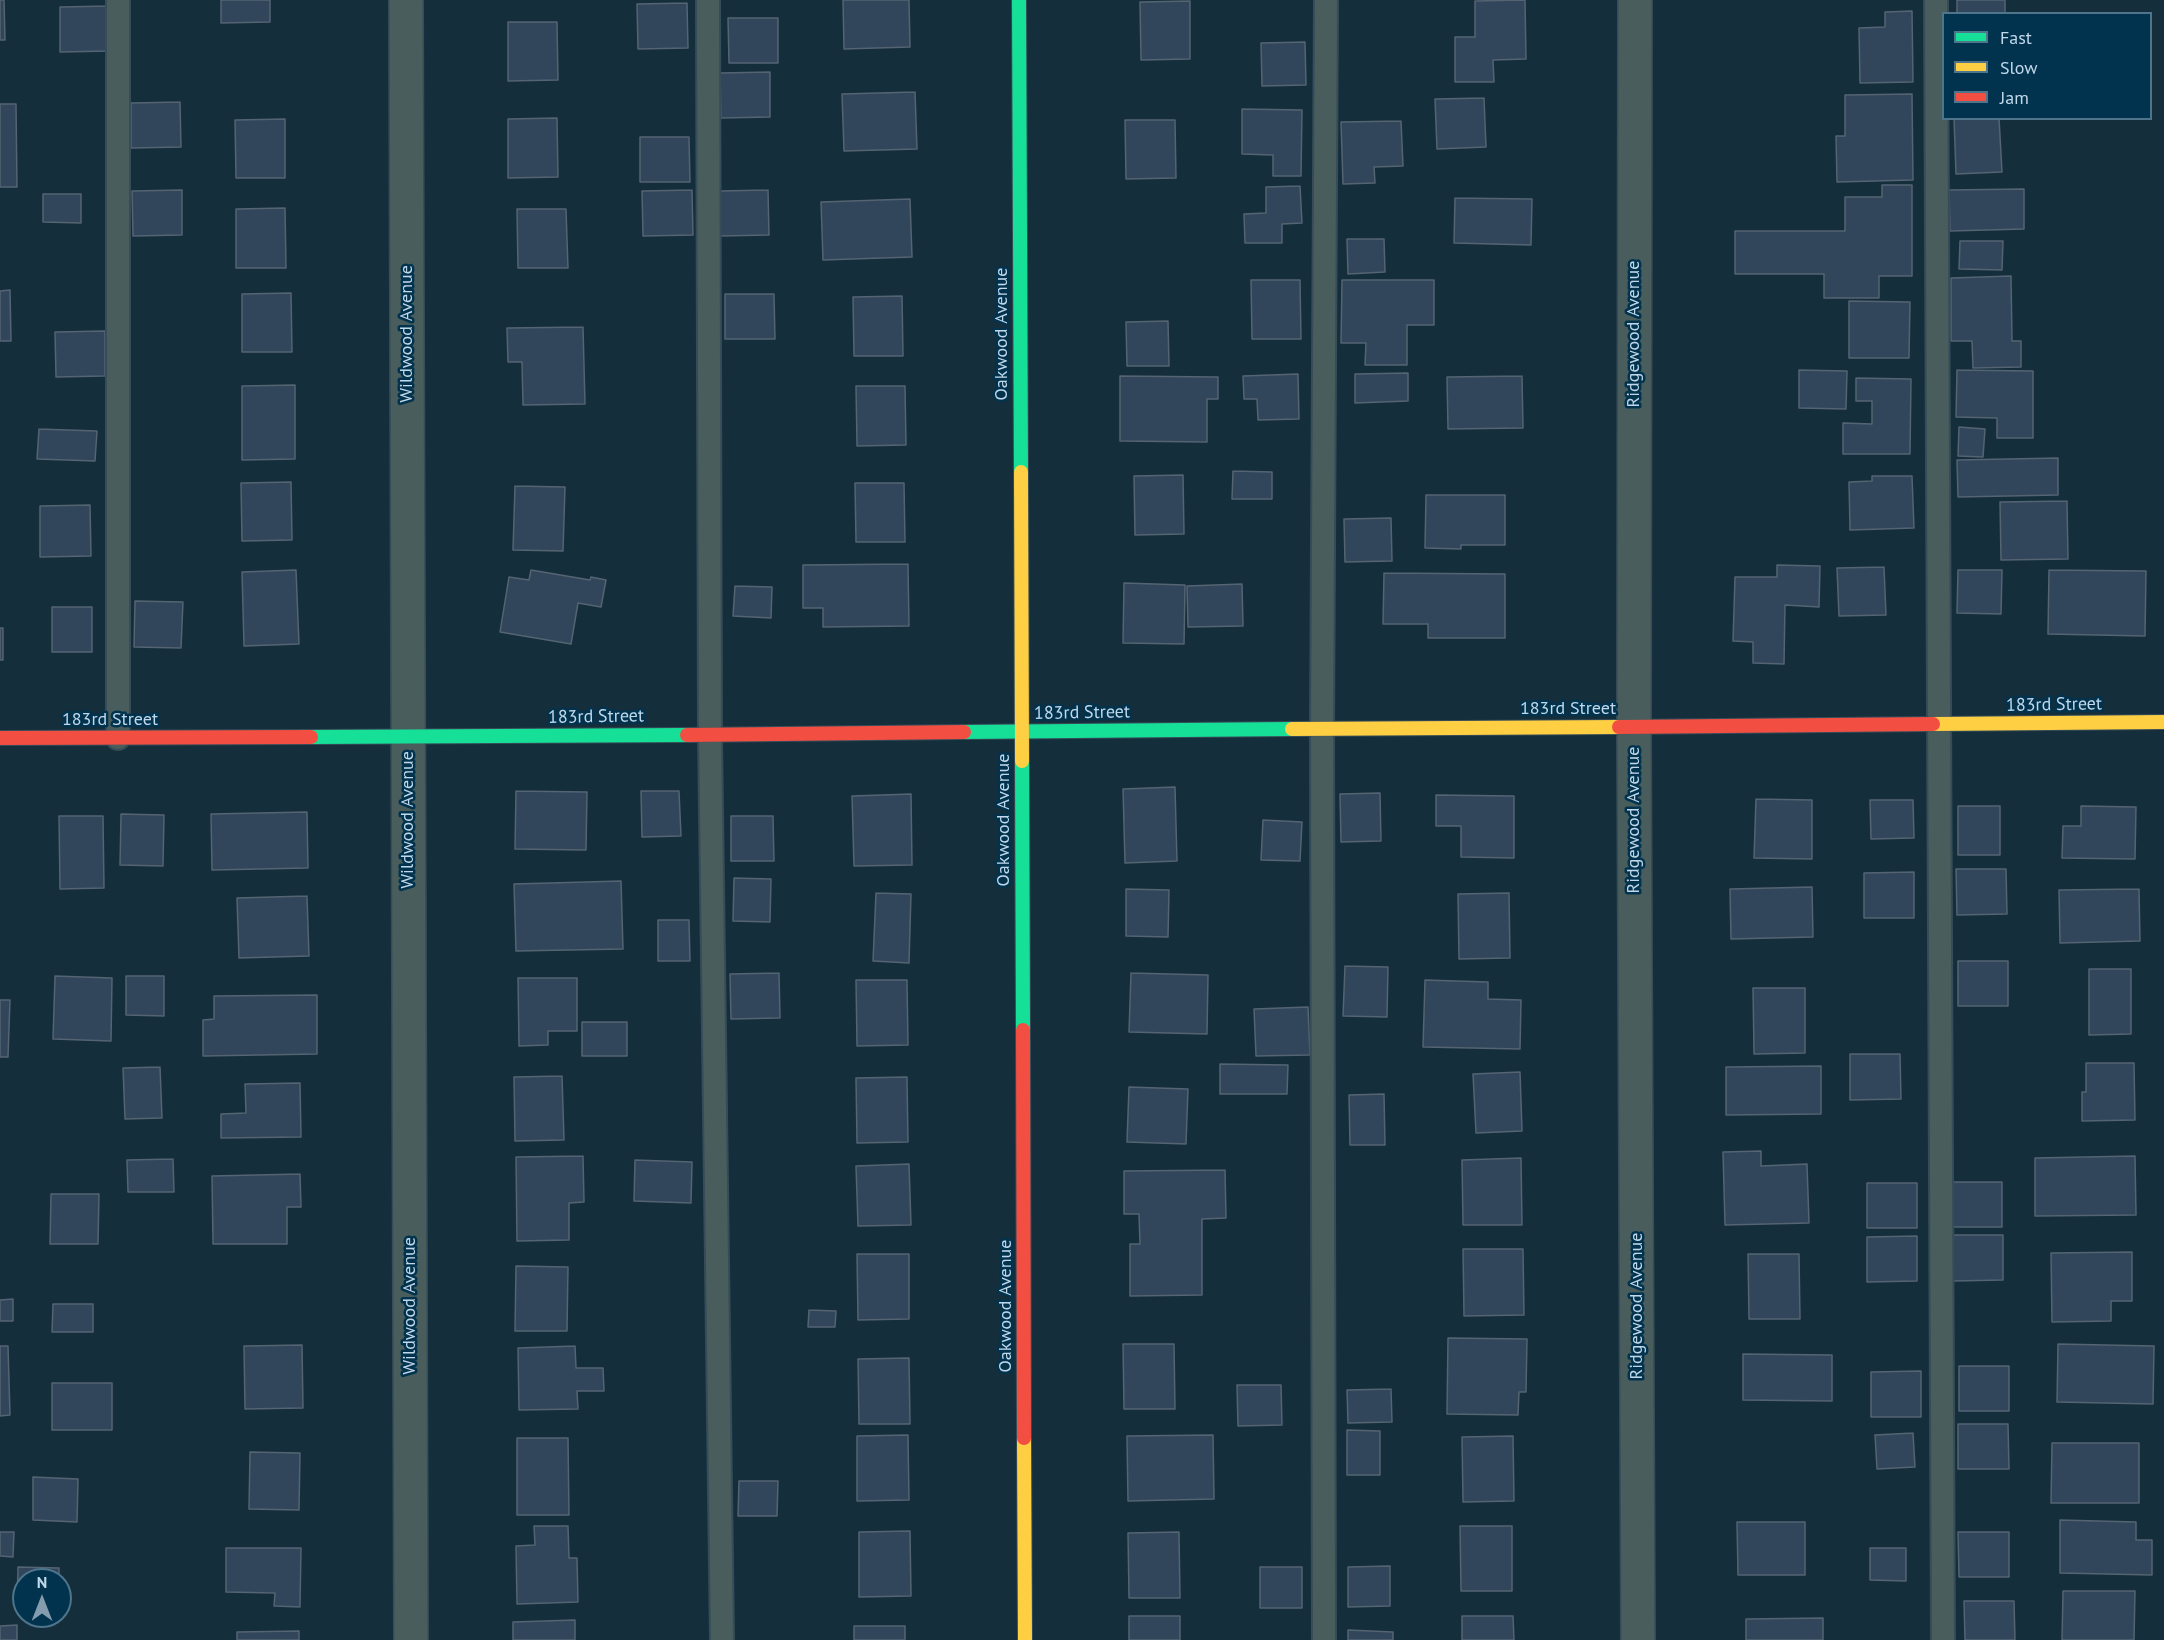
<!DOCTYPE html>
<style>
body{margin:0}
#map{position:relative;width:2164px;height:1640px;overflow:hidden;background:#142e3c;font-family:"PT Sans",sans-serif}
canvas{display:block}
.legend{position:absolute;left:1942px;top:12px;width:210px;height:108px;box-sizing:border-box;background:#02334e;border:2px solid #4e758c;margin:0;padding:8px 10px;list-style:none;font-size:18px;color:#c1d8ea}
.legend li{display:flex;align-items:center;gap:12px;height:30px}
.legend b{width:30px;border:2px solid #4e758c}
.north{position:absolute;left:12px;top:1568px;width:60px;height:60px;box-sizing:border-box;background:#02334e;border:2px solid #4e758c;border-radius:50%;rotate:0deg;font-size:16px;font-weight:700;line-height:24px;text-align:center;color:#c1d8ea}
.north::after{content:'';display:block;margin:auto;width:21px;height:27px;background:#849cad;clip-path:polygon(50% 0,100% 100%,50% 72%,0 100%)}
</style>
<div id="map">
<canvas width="2164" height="1640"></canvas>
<ul class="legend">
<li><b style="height:8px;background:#16e098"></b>Fast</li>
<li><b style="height:8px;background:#ffcf43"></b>Slow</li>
<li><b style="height:8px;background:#f24e42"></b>Jam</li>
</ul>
<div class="north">N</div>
</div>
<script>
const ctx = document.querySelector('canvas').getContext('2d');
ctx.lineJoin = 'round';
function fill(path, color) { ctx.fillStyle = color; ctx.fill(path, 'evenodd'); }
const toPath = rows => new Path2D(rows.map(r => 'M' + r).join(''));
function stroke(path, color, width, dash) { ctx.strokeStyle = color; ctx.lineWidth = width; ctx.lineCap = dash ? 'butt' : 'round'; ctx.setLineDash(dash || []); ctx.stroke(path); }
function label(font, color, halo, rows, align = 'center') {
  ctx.font = font + ' "PT Sans",sans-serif'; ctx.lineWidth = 5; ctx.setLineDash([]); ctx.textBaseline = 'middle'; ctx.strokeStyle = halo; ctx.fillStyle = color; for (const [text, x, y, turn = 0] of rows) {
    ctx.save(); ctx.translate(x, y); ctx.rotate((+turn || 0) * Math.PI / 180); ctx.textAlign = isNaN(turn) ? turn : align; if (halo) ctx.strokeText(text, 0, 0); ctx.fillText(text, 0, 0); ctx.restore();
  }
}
const building = toPath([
 [0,0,4,0,5,40,0,40,0,0],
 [221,0,270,0,270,22,221,23,221,0],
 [843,0,909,0,910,47,844,49,843,0],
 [1525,0,1526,59,1493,60,1494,82,1455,82,1455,37,1475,37,1475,1,1525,0],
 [1957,0,2005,0,2005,14,1957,14,1957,0],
 [1190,1,1190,59,1141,60,1140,2,1190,1],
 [687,3,688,48,638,49,637,4,687,3],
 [109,6,110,51,60,52,60,7,109,6],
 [1912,11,1913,82,1860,83,1859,28,1885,27,1885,12,1912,11],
 [728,18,778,18,778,63,729,63,728,18],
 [508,22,557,22,558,80,508,81,508,22],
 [1305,42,1306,85,1262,86,1261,43,1305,42],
 [770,72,770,117,721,118,720,73,770,72],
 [915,92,917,149,844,151,842,94,915,92],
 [1912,94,1913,180,1837,182,1836,136,1845,136,1845,95,1912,94],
 [1484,98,1486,147,1437,149,1435,99,1484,98],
 [180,102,181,147,131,148,131,103,180,102],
 [0,104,16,104,17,187,0,187,0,104],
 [1242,109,1302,110,1301,176,1273,176,1273,155,1242,154,1242,109],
 [557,118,558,177,508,178,508,119,557,118],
 [1954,118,1999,118,2002,172,1956,174,1954,118],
 [285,119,285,178,236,178,235,120,285,119],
 [1125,120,1175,120,1176,178,1126,179,1125,120],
 [1401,121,1403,166,1374,167,1375,183,1343,184,1341,122,1401,121],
 [640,137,689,137,690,182,640,182,640,137],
 [1882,185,1912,185,1912,276,1879,276,1879,298,1824,298,1824,274,1735,274,1735,231,1845,231,1845,197,1882,197,1882,185],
 [1300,186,1302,223,1282,224,1282,243,1245,243,1244,214,1266,213,1266,187,1300,186],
 [2024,189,2024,229,1950,231,1949,190,2024,189],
 [182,190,182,235,133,236,132,191,182,190],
 [692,190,693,235,643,236,642,191,692,190],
 [768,190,769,235,720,236,719,191,768,190],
 [43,194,81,194,81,223,43,222,43,194],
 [1455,198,1532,199,1531,245,1454,243,1455,198],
 [910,199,912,257,823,260,821,202,910,199],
 [285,208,286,268,236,268,236,209,285,208],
 [517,209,566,209,568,268,518,268,517,209],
 [1347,239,1384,239,1385,272,1348,274,1347,239],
 [1960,241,2003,241,2002,270,1959,269,1960,241],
 [2011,276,2012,341,2021,341,2021,367,1973,368,1972,341,1951,341,1951,278,2011,276],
 [1251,280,1300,280,1301,339,1252,339,1251,280],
 [1342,280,1434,280,1434,325,1407,325,1407,365,1365,365,1366,343,1341,343,1342,280],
 [10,290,11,341,0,341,0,291,10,290],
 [291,293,292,352,242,352,242,294,291,293],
 [725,294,774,294,775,339,725,339,725,294],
 [902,296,903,356,854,356,853,297,902,296],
 [1849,301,1910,302,1909,358,1849,358,1849,301],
 [1168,321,1169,366,1127,366,1126,322,1168,321],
 [583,327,585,404,523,405,522,362,508,362,507,328,583,327],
 [105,331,105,376,56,377,55,332,105,331],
 [1799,370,1847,371,1846,409,1799,408,1799,370],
 [1957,370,2033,371,2033,438,1997,438,1997,418,1956,417,1957,370],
 [1408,373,1408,401,1355,403,1355,374,1408,373],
 [1298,374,1299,419,1258,420,1257,399,1244,399,1243,376,1298,374],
 [1120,376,1218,377,1218,399,1207,399,1207,442,1120,441,1120,376],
 [1522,376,1523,428,1448,429,1447,377,1522,376],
 [1856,378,1911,379,1910,454,1843,454,1843,423,1872,424,1872,401,1856,401,1856,378],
 [295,385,295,459,242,460,242,386,295,385],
 [856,386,905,386,906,445,857,446,856,386],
 [1959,427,1985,429,1983,457,1958,456,1959,427],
 [39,429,97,431,95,461,37,459,39,429],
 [2058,458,2058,495,1958,497,1957,460,2058,458],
 [1233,471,1272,472,1272,499,1232,499,1233,471],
 [1183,475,1184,534,1135,535,1134,476,1183,475],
 [1872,476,1912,476,1914,528,1850,530,1849,482,1872,481,1872,476],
 [291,482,292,540,242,541,241,483,291,482],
 [855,483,904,483,905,542,856,542,855,483],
 [515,486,565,487,563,551,513,550,515,486],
 [1426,495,1505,495,1505,545,1461,545,1461,549,1425,548,1426,495],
 [2067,501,2068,559,2001,560,2000,502,2067,501],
 [90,505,91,556,40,557,40,506,90,505],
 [1391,518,1392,561,1345,562,1344,519,1391,518],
 [908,564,909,626,823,627,823,608,803,608,803,565,908,564],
 [1777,565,1820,566,1819,607,1785,605,1784,664,1753,663,1753,642,1733,641,1735,577,1777,577,1777,565],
 [1884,567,1886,615,1839,616,1837,568,1884,567],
 [296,570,299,644,244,646,242,572,296,570],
 [531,570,590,580,591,577,606,580,601,607,578,603,571,644,500,632,509,577,529,580,531,570],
 [1958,570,2002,570,2001,614,1957,613,1958,570],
 [2049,570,2146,571,2145,636,2048,634,2049,570],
 [1384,573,1505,574,1505,638,1428,638,1428,624,1383,624,1384,573],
 [1124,583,1185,585,1184,644,1123,643,1124,583],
 [1242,584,1243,626,1188,627,1187,586,1242,584],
 [735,586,772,587,771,618,733,616,735,586],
 [135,601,183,602,181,648,134,647,135,601],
 [52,607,92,607,92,652,52,652,52,607],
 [0,628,3,628,3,660,0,660,0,628],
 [1175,787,1177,861,1125,863,1123,789,1175,787],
 [516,791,587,792,586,850,515,849,516,791],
 [641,791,679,791,681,836,642,837,641,791],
 [1380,793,1381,841,1341,842,1340,794,1380,793],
 [911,794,912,865,854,866,852,796,911,794],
 [1436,795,1514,796,1514,858,1461,857,1461,826,1436,826,1436,795],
 [1756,799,1812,800,1812,859,1754,858,1756,799],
 [1870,800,1913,800,1914,838,1871,839,1870,800],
 [1958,806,2000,806,2000,855,1958,855,1958,806],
 [2081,806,2136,807,2135,859,2062,858,2063,826,2081,826,2081,806],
 [307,812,308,868,212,870,211,814,307,812],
 [121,814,164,815,163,866,120,865,121,814],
 [59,816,103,816,104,888,60,889,59,816],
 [731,816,773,816,774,861,731,861,731,816],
 [1263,820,1302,822,1300,861,1261,860,1263,820],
 [1956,869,2006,869,2007,914,1957,915,1956,869],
 [1914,872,1914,918,1864,918,1864,873,1914,872],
 [734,878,771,879,770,922,733,921,734,878],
 [621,881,623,949,516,951,514,884,621,881],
 [1812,887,1813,937,1731,939,1730,889,1812,887],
 [1126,889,1169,890,1168,937,1126,936,1126,889],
 [2139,889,2140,941,2060,943,2059,890,2139,889],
 [876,893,911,894,909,963,873,961,876,893],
 [1509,893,1510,958,1459,959,1458,894,1509,893],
 [307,896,309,956,239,958,237,898,307,896],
 [658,920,689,920,690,961,658,961,658,920],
 [1958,961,2008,961,2008,1006,1958,1006,1958,961],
 [1345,966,1388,967,1387,1017,1343,1016,1345,966],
 [2089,969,2131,969,2131,1034,2089,1035,2089,969],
 [779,973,780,1018,731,1019,730,974,779,973],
 [1131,973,1208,975,1207,1034,1129,1032,1131,973],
 [55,976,112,978,111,1041,53,1039,55,976],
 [126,976,164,976,164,1016,126,1015,126,976],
 [518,978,577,978,577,1031,548,1031,548,1045,519,1046,518,978],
 [856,980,907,980,908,1045,857,1046,856,980],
 [1425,980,1488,982,1488,999,1521,1000,1520,1049,1423,1047,1425,980],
 [1753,988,1805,988,1805,1053,1754,1054,1753,988],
 [317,995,317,1054,203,1056,203,1020,214,1019,214,996,317,995],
 [0,1000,10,1000,8,1057,0,1057,0,1000],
 [1308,1007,1310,1055,1256,1056,1254,1009,1308,1007],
 [582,1022,627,1022,627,1056,582,1056,582,1022],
 [1850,1054,1900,1054,1901,1099,1850,1100,1850,1054],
 [2086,1063,2134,1063,2135,1120,2082,1121,2082,1092,2086,1092,2086,1063],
 [1220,1064,1288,1065,1287,1094,1220,1094,1220,1064],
 [1821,1066,1821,1114,1726,1115,1726,1067,1821,1066],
 [160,1067,162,1118,125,1119,123,1068,160,1067],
 [1520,1072,1522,1131,1476,1133,1473,1074,1520,1072],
 [562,1076,564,1140,515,1141,514,1077,562,1076],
 [907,1077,908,1142,857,1143,856,1078,907,1077],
 [300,1083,301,1137,221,1138,221,1114,246,1113,245,1084,300,1083],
 [1129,1087,1188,1089,1186,1144,1127,1142,1129,1087],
 [1384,1094,1385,1145,1350,1145,1349,1095,1384,1094],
 [1761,1151,1761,1166,1807,1164,1809,1223,1725,1225,1723,1152,1761,1151],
 [583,1156,584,1202,569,1203,569,1240,517,1241,516,1157,583,1156],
 [2135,1156,2136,1215,2035,1216,2035,1158,2135,1156],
 [1521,1158,1522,1225,1463,1225,1462,1160,1521,1158],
 [173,1159,174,1192,128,1192,127,1160,173,1159],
 [635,1160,692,1162,691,1203,634,1201,635,1160],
 [909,1164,911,1225,858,1226,856,1166,909,1164],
 [1225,1170,1226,1218,1202,1219,1202,1295,1130,1296,1130,1244,1140,1244,1139,1214,1124,1214,1124,1171,1225,1170],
 [300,1174,301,1207,287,1207,287,1244,213,1244,212,1176,300,1174],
 [1952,1182,2002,1182,2002,1227,1952,1227,1952,1182],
 [1867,1183,1917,1183,1917,1228,1867,1228,1867,1183],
 [51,1194,99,1194,98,1244,50,1244,51,1194],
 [1952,1235,2003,1235,2003,1280,1953,1281,1952,1235],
 [1917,1236,1917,1281,1867,1282,1867,1237,1917,1236],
 [1463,1249,1523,1249,1524,1315,1464,1316,1463,1249],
 [2132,1252,2132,1301,2111,1301,2111,1321,2052,1322,2051,1253,2132,1252],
 [857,1254,909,1254,909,1319,858,1320,857,1254],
 [1748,1254,1799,1254,1800,1319,1749,1319,1748,1254],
 [516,1266,568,1267,567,1331,515,1331,516,1266],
 [13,1299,13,1321,0,1321,0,1300,13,1299],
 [53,1304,93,1304,93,1332,52,1332,53,1304],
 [809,1310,836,1311,835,1327,808,1327,809,1310],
 [1448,1338,1527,1339,1526,1392,1519,1392,1518,1415,1447,1414,1448,1338],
 [1123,1344,1174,1344,1175,1409,1124,1409,1123,1344],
 [2058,1344,2154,1346,2153,1404,2057,1402,2058,1344],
 [302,1345,303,1408,245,1409,244,1346,302,1345],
 [0,1346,8,1346,10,1415,0,1416,0,1346],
 [575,1346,576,1368,603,1368,604,1391,577,1391,578,1409,519,1410,518,1348,575,1346],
 [1743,1354,1832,1355,1832,1401,1743,1400,1743,1354],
 [909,1358,910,1424,859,1424,858,1359,909,1358],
 [1959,1366,2009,1366,2009,1411,1959,1411,1959,1366],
 [1921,1371,1921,1417,1871,1417,1871,1372,1921,1371],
 [52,1383,112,1383,112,1430,52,1430,52,1383],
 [1237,1385,1281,1385,1282,1425,1238,1426,1237,1385],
 [1391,1389,1392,1422,1348,1423,1347,1390,1391,1389],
 [1958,1424,2008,1424,2009,1469,1958,1469,1958,1424],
 [1347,1430,1380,1431,1380,1475,1347,1475,1347,1430],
 [1913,1433,1915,1467,1877,1469,1875,1435,1913,1433],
 [908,1435,909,1500,857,1501,857,1436,908,1435],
 [1213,1435,1214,1499,1128,1501,1127,1436,1213,1435],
 [1513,1436,1514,1501,1463,1502,1462,1437,1513,1436],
 [517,1438,568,1438,569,1515,517,1515,517,1438],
 [2052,1443,2139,1443,2139,1503,2051,1503,2052,1443],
 [250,1452,300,1453,299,1510,249,1509,250,1452],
 [33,1477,78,1479,77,1522,33,1520,33,1477],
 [739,1481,778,1481,777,1516,738,1516,739,1481],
 [2060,1520,2136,1522,2136,1540,2152,1540,2152,1575,2060,1573,2060,1520],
 [1737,1522,1805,1522,1805,1575,1738,1575,1737,1522],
 [534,1526,568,1526,569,1558,577,1558,578,1602,517,1604,516,1546,535,1545,534,1526],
 [1460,1526,1512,1526,1512,1591,1461,1591,1460,1526],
 [910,1531,911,1596,859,1597,859,1532,910,1531],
 [0,1532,14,1532,13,1557,0,1556,0,1532],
 [1179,1532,1180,1598,1129,1598,1128,1533,1179,1532],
 [1958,1532,2009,1532,2009,1577,1959,1577,1958,1532],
 [226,1548,301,1548,300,1607,274,1606,275,1593,226,1592,226,1548],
 [1870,1548,1906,1548,1906,1581,1870,1580,1870,1548],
 [1390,1566,1390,1606,1348,1607,1348,1567,1390,1566],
 [18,1567,59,1568,59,1580,24,1580,24,1612,17,1612,18,1567],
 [1260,1567,1302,1567,1302,1608,1260,1608,1260,1567],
 [2063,1591,2135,1591,2134,1640,2062,1640,2063,1591],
 [1964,1601,2014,1601,2015,1640,1965,1640,1964,1601],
 [1129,1616,1180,1616,1180,1640,1129,1640,1129,1616],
 [1462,1616,1513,1616,1514,1640,1462,1640,1462,1616],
 [1823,1618,1823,1640,1746,1640,1746,1619,1823,1618],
 [575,1620,575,1640,513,1640,513,1622,575,1620],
 [17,1625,17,1640,0,1640,0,1626,17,1625],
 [854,1626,905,1626,905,1640,854,1640,854,1626],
 [1348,1630,1393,1632,1393,1640,1348,1640,1348,1630],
 [299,1631,299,1640,237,1640,237,1632,299,1631]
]);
fill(building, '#32465b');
stroke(building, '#546473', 1.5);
const lane = toPath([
 [118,0,118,738],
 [708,0,710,734,722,1640],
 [1936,0,1943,1640],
 [1324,1640,1322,729,1326,0]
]);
const street = toPath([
 [406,0,411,1640],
 [1635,0,1634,727,1638,1640]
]);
const fast = toPath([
 [1019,0,1021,472],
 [964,732,1292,729],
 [311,737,687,735],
 [1022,761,1023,1030]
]);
const slow = toPath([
 [1021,472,1022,761],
 [1933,724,2164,722],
 [1292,729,1619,727],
 [1024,1438,1025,1640]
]);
const jam = toPath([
 [1619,727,1933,724],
 [687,735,964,732],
 [0,738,311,737],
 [1023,1030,1024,1438]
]);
stroke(lane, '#364c58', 26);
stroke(street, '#364c58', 36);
stroke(fast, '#364c58', 16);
stroke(slow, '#364c58', 16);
stroke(jam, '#364c58', 16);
stroke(lane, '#495d5d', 22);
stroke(street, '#495d5d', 33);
stroke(fast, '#16e098', 14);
stroke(slow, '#ffcf43', 14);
stroke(jam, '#f24e42', 14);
label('18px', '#c1d8ea', '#02334e', [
 ["Wildwood Avenue",407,334,-90],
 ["Oakwood Avenue",1002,334,-90],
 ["Ridgewood Avenue",1634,334,-90],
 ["183rd Street",2054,705,-1],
 ["183rd Street",1568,709],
 ["183rd Street",1082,713,-1],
 ["183rd Street",596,717,-1],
 ["183rd Street",110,720],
 ["Wildwood Avenue",408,820,-90],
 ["Oakwood Avenue",1004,820,-90],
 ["Ridgewood Avenue",1634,820,-90],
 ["Wildwood Avenue",410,1306,-90],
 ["Oakwood Avenue",1006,1306,-90],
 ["Ridgewood Avenue",1637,1306,-90]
]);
</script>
